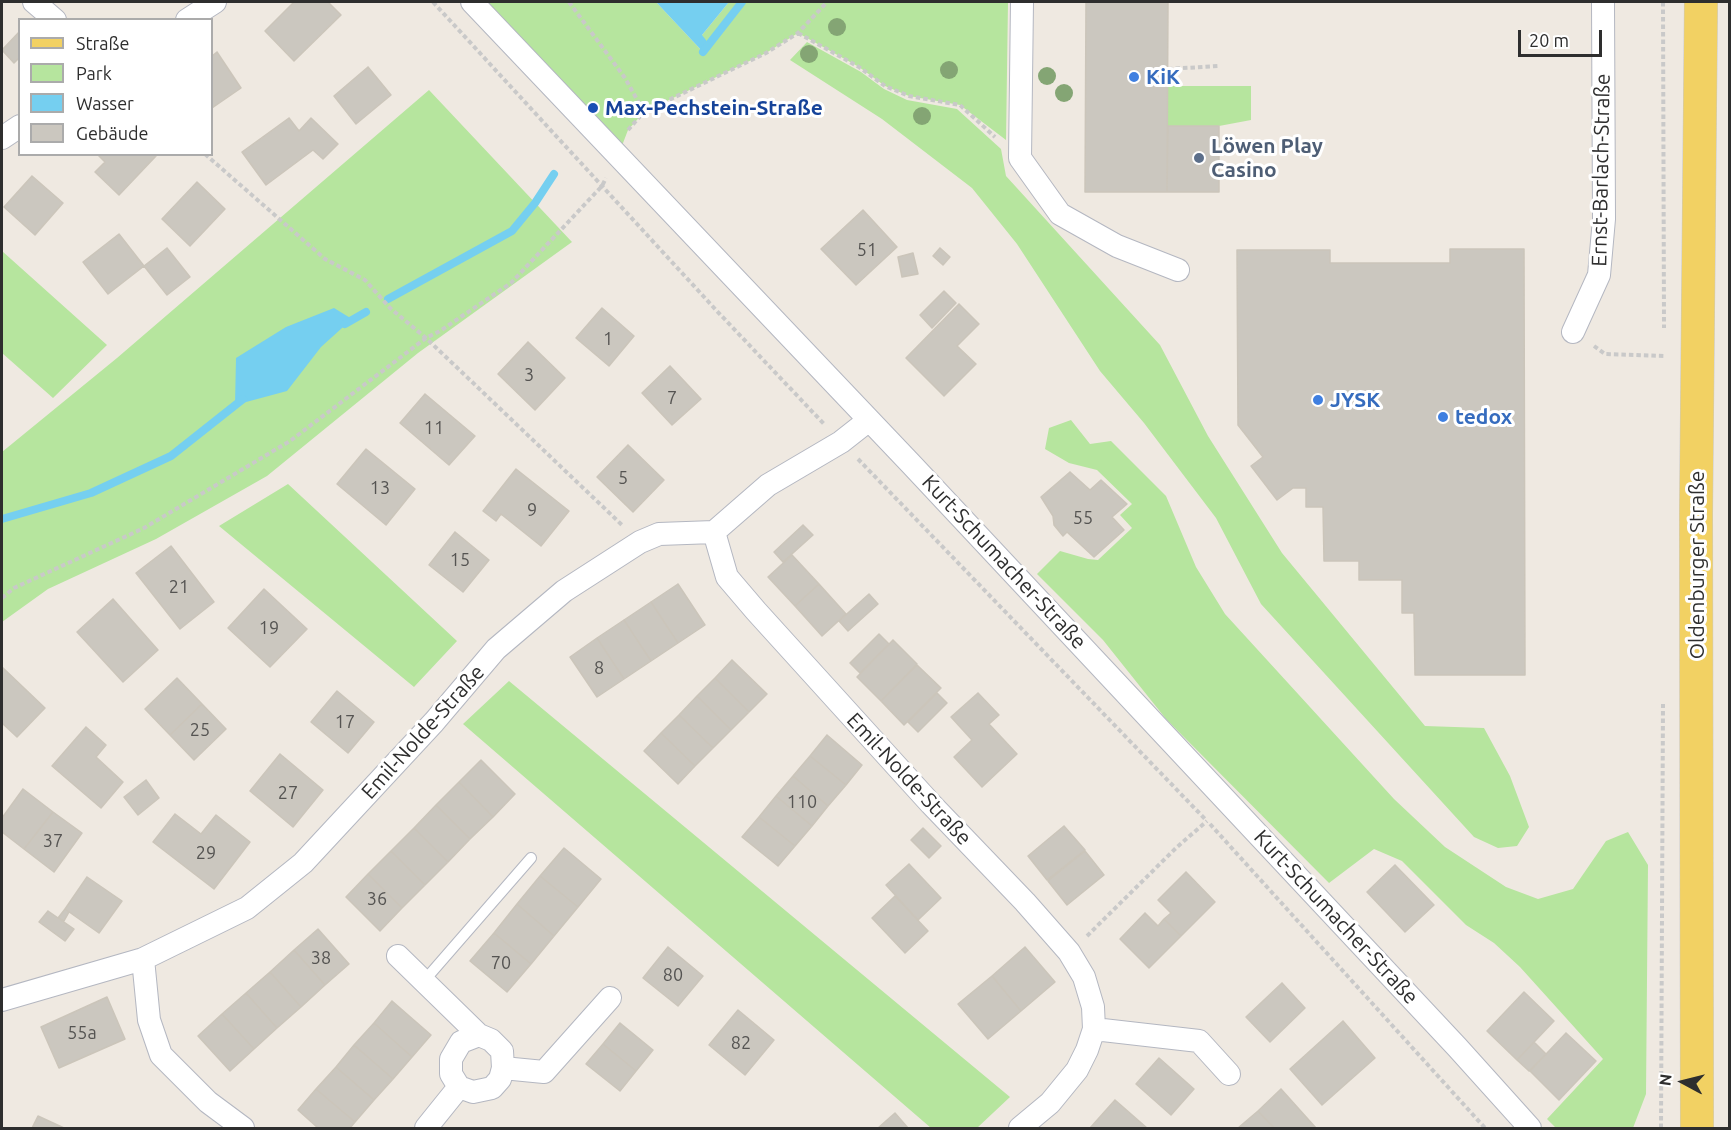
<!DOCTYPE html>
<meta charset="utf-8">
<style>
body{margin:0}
#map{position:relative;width:1731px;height:1130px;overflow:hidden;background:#efe9e1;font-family:Ubuntu,sans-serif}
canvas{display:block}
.frame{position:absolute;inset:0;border:3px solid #2e2e2e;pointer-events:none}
.legend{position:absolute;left:18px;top:18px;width:195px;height:138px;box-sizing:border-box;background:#fff;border:2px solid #ababab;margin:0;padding:8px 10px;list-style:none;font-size:18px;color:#2e2e2e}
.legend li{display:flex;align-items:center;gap:12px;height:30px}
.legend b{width:30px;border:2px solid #ababab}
.north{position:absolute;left:1653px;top:1052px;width:60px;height:60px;-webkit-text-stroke:4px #fff;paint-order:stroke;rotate:277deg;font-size:16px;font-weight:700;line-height:24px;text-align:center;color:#2e2e2e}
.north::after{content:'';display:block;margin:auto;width:21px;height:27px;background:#2e2e2e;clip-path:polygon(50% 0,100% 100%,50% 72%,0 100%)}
.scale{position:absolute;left:1518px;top:30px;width:84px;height:27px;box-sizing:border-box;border:3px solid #2e2e2e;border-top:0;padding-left:8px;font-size:18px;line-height:21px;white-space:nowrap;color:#2e2e2e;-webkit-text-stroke:4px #fff;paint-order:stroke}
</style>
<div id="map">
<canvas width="1731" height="1130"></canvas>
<div class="frame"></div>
<ul class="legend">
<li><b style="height:8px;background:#f2d163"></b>Straße</li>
<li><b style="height:16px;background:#b6e59e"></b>Park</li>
<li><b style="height:16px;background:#75cff0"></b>Wasser</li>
<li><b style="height:16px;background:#cbc7bf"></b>Gebäude</li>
</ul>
<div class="north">N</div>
<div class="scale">20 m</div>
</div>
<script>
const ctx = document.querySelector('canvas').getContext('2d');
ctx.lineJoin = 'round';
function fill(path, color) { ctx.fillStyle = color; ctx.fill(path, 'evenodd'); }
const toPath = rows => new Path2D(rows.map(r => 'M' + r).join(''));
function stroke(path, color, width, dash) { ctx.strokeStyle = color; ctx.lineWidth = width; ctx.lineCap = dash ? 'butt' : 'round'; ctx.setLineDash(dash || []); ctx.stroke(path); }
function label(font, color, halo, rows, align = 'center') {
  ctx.font = font + ' Ubuntu,sans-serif'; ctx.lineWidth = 6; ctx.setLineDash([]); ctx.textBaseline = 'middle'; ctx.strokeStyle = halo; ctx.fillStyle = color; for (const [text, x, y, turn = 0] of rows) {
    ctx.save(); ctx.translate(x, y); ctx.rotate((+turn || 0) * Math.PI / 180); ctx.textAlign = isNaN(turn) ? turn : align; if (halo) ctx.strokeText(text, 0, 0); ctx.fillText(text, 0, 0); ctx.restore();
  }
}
fill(toPath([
 [472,2,656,2,703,52,702,35,729,2,1008,2,1006,140,960,105,909,96,885,86,859,67,798,33,766,53,644,112,628,130,618,156],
 [807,42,861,72,884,89,907,100,957,109,1001,149,1006,176,1160,345,1208,436,1282,553,1425,726,1484,728,1510,776,1529,827,1517,846,1498,848,1474,837,1261,604,1216,518,1144,423,1100,371,1017,244,972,188,882,119,790,60],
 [1168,86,1251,86,1251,120,1219,126,1168,126],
 [429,90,572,242,418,353,267,476,156,539,48,589,2,622,2,452,117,358],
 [2,251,107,345,53,398,2,353],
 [1071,420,1090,444,1111,441,1166,496,1196,567,1225,614,1394,799,1445,847,1506,887,1538,899,1573,889,1606,841,1628,832,1648,865,1646,1094,1633,1128,1556,1128,1547,1119,1603,1059,1520,967,1494,943,1466,925,1402,861,1374,849,1329,883,1166,719,1103,640,1037,574,1060,551,1088,559,1098,560,1132,528,1120,515,1132,504,1097,470,1069,463,1045,449,1049,428],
 [288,484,457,641,414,687,219,526],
 [509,681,1010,1097,977,1128,931,1128,463,724]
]), '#b6e59e');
fill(toPath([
 [656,2,729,2,702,35,709,44,703,52],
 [334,308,352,319,321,347,287,391,235,405,236,358,286,327]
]), '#75cff0');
stroke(toPath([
 [703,52,742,2],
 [388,299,512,231,535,203,554,174],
 [345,324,366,312],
 [2,519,91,493,171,456,243,399]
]), '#75cff0', 8);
const building = toPath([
 [294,2,328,2,341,15,294,61,265,31,294,2],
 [1086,2,1168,2,1167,192,1085,192,1086,2],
 [20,31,20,57,14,63,2,50,20,31],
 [217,52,241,88,212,108,212,56,217,52],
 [368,67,391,95,356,124,334,96,368,67],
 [289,118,299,131,311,118,338,144,323,159,313,150,266,185,242,152,289,118],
 [1168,126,1219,126,1219,192,1167,192,1168,126],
 [97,154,154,154,156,156,119,195,95,172,105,162,97,154],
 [32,176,63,203,35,235,4,207,32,176],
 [197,182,225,209,190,246,162,219,197,182],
 [863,210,897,247,856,285,821,249,863,210],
 [119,234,144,266,108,294,83,262,119,234],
 [167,248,190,277,167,295,144,266,167,248],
 [940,248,950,257,943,265,933,256,940,248],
 [1450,249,1524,249,1525,675,1415,675,1414,613,1402,613,1402,580,1359,580,1359,561,1324,561,1323,507,1306,507,1306,488,1293,488,1277,500,1251,466,1263,457,1238,425,1237,250,1330,250,1330,263,1450,263,1450,249],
 [913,253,918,274,902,277,898,257,913,253],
 [944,291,956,303,932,328,920,315,944,291],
 [959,304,979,324,957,346,976,364,944,396,906,358,959,304],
 [602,308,634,336,609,366,576,338,602,308],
 [528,342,565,378,535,410,498,374,528,342],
 [670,366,701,399,672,425,642,393,670,366],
 [425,394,475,436,449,465,400,423,425,394],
 [628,445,664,480,633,512,597,477,628,445],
 [366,449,415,489,386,525,337,484,366,449],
 [516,469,569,511,541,546,501,514,496,521,483,511,516,469],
 [1070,472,1090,490,1101,480,1127,504,1112,517,1124,530,1094,557,1067,532,1063,536,1054,525,1053,516,1041,497,1070,472],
 [803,525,813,535,783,562,774,552,803,525],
 [455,532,489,560,463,592,429,565,455,532],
 [171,546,214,602,180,629,136,573,171,546],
 [792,555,819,584,795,606,768,577,792,555],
 [678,584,705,625,678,643,651,602,678,584],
 [819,584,846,614,822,636,795,606,819,584],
 [264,589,307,629,270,667,228,628,264,589],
 [869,594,878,604,848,631,839,621,869,594],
 [113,599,158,650,123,682,77,632,113,599],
 [651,602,678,643,651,661,624,620,651,602],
 [624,620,651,661,624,679,597,638,624,620],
 [879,634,889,644,860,673,850,663,879,634],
 [597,638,624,679,597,697,570,657,597,638],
 [893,640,917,664,881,701,857,677,893,640],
 [732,660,767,694,749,712,715,678,732,660],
 [917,665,941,688,904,725,881,701,917,665],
 [2,667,45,708,17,737,2,723,2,667],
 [177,678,202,704,170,735,145,709,177,678],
 [715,678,749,712,731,730,697,696,715,678],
 [337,691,374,722,348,753,311,722,337,691],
 [937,693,947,703,918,732,908,722,937,693],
 [978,693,999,715,989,724,1017,754,982,787,954,757,972,740,951,717,978,693],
 [697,696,731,730,713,748,679,715,697,696],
 [202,704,226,729,194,760,170,735,202,704],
 [679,715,713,748,695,766,661,733,679,715],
 [86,727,106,745,96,757,123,782,101,808,52,766,86,727],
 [661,733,695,766,678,784,644,751,661,733],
 [827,735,862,765,846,785,810,756,827,735],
 [280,754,323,790,293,827,250,791,280,754],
 [810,756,846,785,828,806,793,776,810,756],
 [481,760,515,794,493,817,459,782,481,760],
 [793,776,828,806,812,826,776,796,793,776],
 [146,780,159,798,138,815,124,797,146,780],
 [459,782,493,817,470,839,436,805,459,782],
 [23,789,53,812,24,849,2,832,2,818,23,789],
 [776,796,812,826,795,846,759,817,776,796],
 [436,805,470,839,448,862,414,828,436,805],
 [53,812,82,833,54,872,24,849,53,812],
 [175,814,201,834,216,815,250,842,214,889,153,842,175,814],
 [759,817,795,846,778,866,742,837,759,817],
 [1064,826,1085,850,1047,880,1028,856,1064,826],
 [414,828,448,862,425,885,391,851,414,828],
 [923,828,941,846,929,858,911,840,923,828],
 [564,848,601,879,578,907,540,876,564,848],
 [391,851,425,885,402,908,368,874,391,851],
 [1085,851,1104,875,1067,905,1048,881,1085,851],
 [909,864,941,898,918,920,886,885,909,864],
 [1395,865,1434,905,1405,932,1367,892,1395,865],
 [1186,872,1215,902,1181,936,1164,919,1171,913,1158,900,1186,872],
 [368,874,402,908,380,931,346,897,368,874],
 [540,876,578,907,554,936,517,904,540,876],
 [87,877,122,901,99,933,65,909,87,877],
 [895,896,928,931,905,953,872,918,895,896],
 [517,904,554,936,531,964,494,933,517,904],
 [65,909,69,912,64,921,58,918,65,909],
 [48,911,74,929,65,941,39,922,48,911],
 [1145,913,1158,926,1164,919,1181,936,1149,968,1120,939,1145,913],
 [318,929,349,964,325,985,294,950,318,929],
 [494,933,531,964,507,992,470,961,494,933],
 [668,947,703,976,678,1006,643,978,668,947],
 [1025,947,1055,982,1021,1011,992,976,1025,947],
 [294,950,325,985,301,1007,270,972,294,950],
 [270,972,301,1007,277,1028,246,993,270,972],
 [992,976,1021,1011,988,1039,958,1004,992,976],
 [1282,983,1305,1008,1270,1042,1246,1017,1282,983],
 [1524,992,1554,1021,1517,1060,1487,1031,1524,992],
 [246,993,277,1028,254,1049,222,1014,246,993],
 [107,997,125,1039,59,1068,41,1027,107,997],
 [392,1001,431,1035,412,1057,374,1023,392,1001],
 [738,1010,774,1040,745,1075,709,1045,738,1010],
 [222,1014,254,1049,230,1071,198,1036,222,1014],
 [1343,1021,1375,1058,1322,1105,1290,1069,1343,1021],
 [374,1023,412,1057,393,1079,354,1045,374,1023],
 [620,1023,653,1050,636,1071,603,1044,620,1023],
 [1566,1033,1596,1061,1559,1100,1530,1071,1566,1033],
 [1534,1042,1546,1054,1529,1071,1517,1060,1534,1042],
 [603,1044,636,1071,620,1091,586,1064,603,1044],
 [354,1045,393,1079,374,1100,336,1067,354,1045],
 [1159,1058,1194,1089,1171,1115,1136,1084,1159,1058],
 [336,1067,374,1100,355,1122,316,1089,336,1067],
 [316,1089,355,1122,350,1128,318,1128,298,1110,316,1089],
 [1281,1089,1316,1128,1274,1128,1258,1111,1281,1089],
 [1115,1100,1147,1128,1090,1128,1115,1100],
 [1258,1111,1274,1128,1238,1128,1258,1111],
 [895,1113,908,1128,878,1128,895,1113],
 [38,1116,64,1128,32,1128,38,1116]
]);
fill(building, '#cbc7bf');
stroke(building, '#cbc5ba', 1.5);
const lane = toPath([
 [424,981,531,858]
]);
const street = toPath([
 [34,2,55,20],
 [472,2,912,465,1457,1047,1530,1128],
 [1022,2,1020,158,1060,214,1117,246,1178,270],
 [187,20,215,2],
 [2,138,20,126],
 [1573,332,1599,275,1604,219,1603,2],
 [714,532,727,577,756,611,931,804,1025,902,1069,952,1084,977,1093,1007,1094,1029,1087,1050,1077,1070,1050,1103,1020,1128],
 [398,956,479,1035],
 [2,1000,143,959],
 [1094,1029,1199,1041,1229,1074],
 [479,1035,491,1040,502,1051,503,1068,500,1079,492,1088,473,1092,459,1087,451,1074,451,1059,461,1042,479,1035],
 [503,1068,544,1072,610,998],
 [243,1128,208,1102,161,1055,149,1020,143,959,247,908,303,863,434,722,496,649,564,591,640,542,659,534,714,532,768,485,841,442,869,420],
 [426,1128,459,1087]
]);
const primary = toPath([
 [1697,1128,1696,514,1701,2]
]);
stroke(lane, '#b4b7c1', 12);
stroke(street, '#b4b7c1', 24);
stroke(primary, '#c9c9c9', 34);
stroke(toPath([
 [433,2,716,310,824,424],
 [569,2,625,78,644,112],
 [1663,2,1664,328],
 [798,33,859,67,885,86,909,96,960,105,995,137],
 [1168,69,1218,66],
 [628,130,644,112,766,53,798,33,827,2],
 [205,154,325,259,365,280,390,308,426,338,622,525],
 [1594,346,1605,354,1665,356],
 [858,459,1205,819],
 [2,598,14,588,144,528,290,441,426,338,440,331,511,283,602,186,606,178],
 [1210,824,1485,1128],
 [1087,936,1177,847,1207,821],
 [1661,1128,1663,704]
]), '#c9c9c9', 4, [4.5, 3]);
stroke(lane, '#fff', 10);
stroke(street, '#fff', 22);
stroke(primary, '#f2d163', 33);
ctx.fillStyle = '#84a574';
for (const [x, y] of [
 [837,27],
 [809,54],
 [949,70],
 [1047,76],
 [1064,93],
 [922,116]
]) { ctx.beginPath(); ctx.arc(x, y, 9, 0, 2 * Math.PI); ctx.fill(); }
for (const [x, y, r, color] of [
 [1134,77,6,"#3f7fe0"],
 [593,108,6,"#1a4fb4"],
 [1199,158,6,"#5c6f8a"],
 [1318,400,6,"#3f7fe0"],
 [1443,417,6,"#3f7fe0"]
]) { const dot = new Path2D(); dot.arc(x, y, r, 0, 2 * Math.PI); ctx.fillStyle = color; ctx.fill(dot); stroke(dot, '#fff', 2); }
label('18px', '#555452', null, [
 ["51",867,250],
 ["1",608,339],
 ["3",529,375],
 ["7",672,398],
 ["11",434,428],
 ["5",623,478],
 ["13",380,488],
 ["9",532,510],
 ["55",1083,518],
 ["15",460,560],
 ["21",179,587],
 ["19",269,628],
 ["8",599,668],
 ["17",345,722],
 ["25",200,730],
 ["27",288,793],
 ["110",802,802],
 ["37",53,841],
 ["29",206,853],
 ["36",377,899],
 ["38",321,958],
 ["70",501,963],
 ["80",673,975],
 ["55a",82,1033],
 ["82",741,1043]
]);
label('bold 21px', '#366cbe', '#fff', [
 ["KiK",1146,77],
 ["JYSK",1330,400],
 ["tedox",1455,417]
], 'left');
label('bold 21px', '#164399', '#fff', [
 ["Max-Pechstein-Straße",605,108]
], 'left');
label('bold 21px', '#4e5e75', '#fff', [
 ["Löwen Play",1211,146],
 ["Casino",1211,170]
], 'left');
label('21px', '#2e2e2e', '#fff', [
 ["Ernst-Barlach-Straße",1601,170,-89],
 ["Kurt-Schumacher-Straße",1004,562,47],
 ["Oldenburger Straße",1697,565,-90],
 ["Emil-Nolde-Straße",423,732,-48],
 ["Emil-Nolde-Straße",909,779,47],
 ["Kurt-Schumacher-Straße",1336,917,47]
]);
</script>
